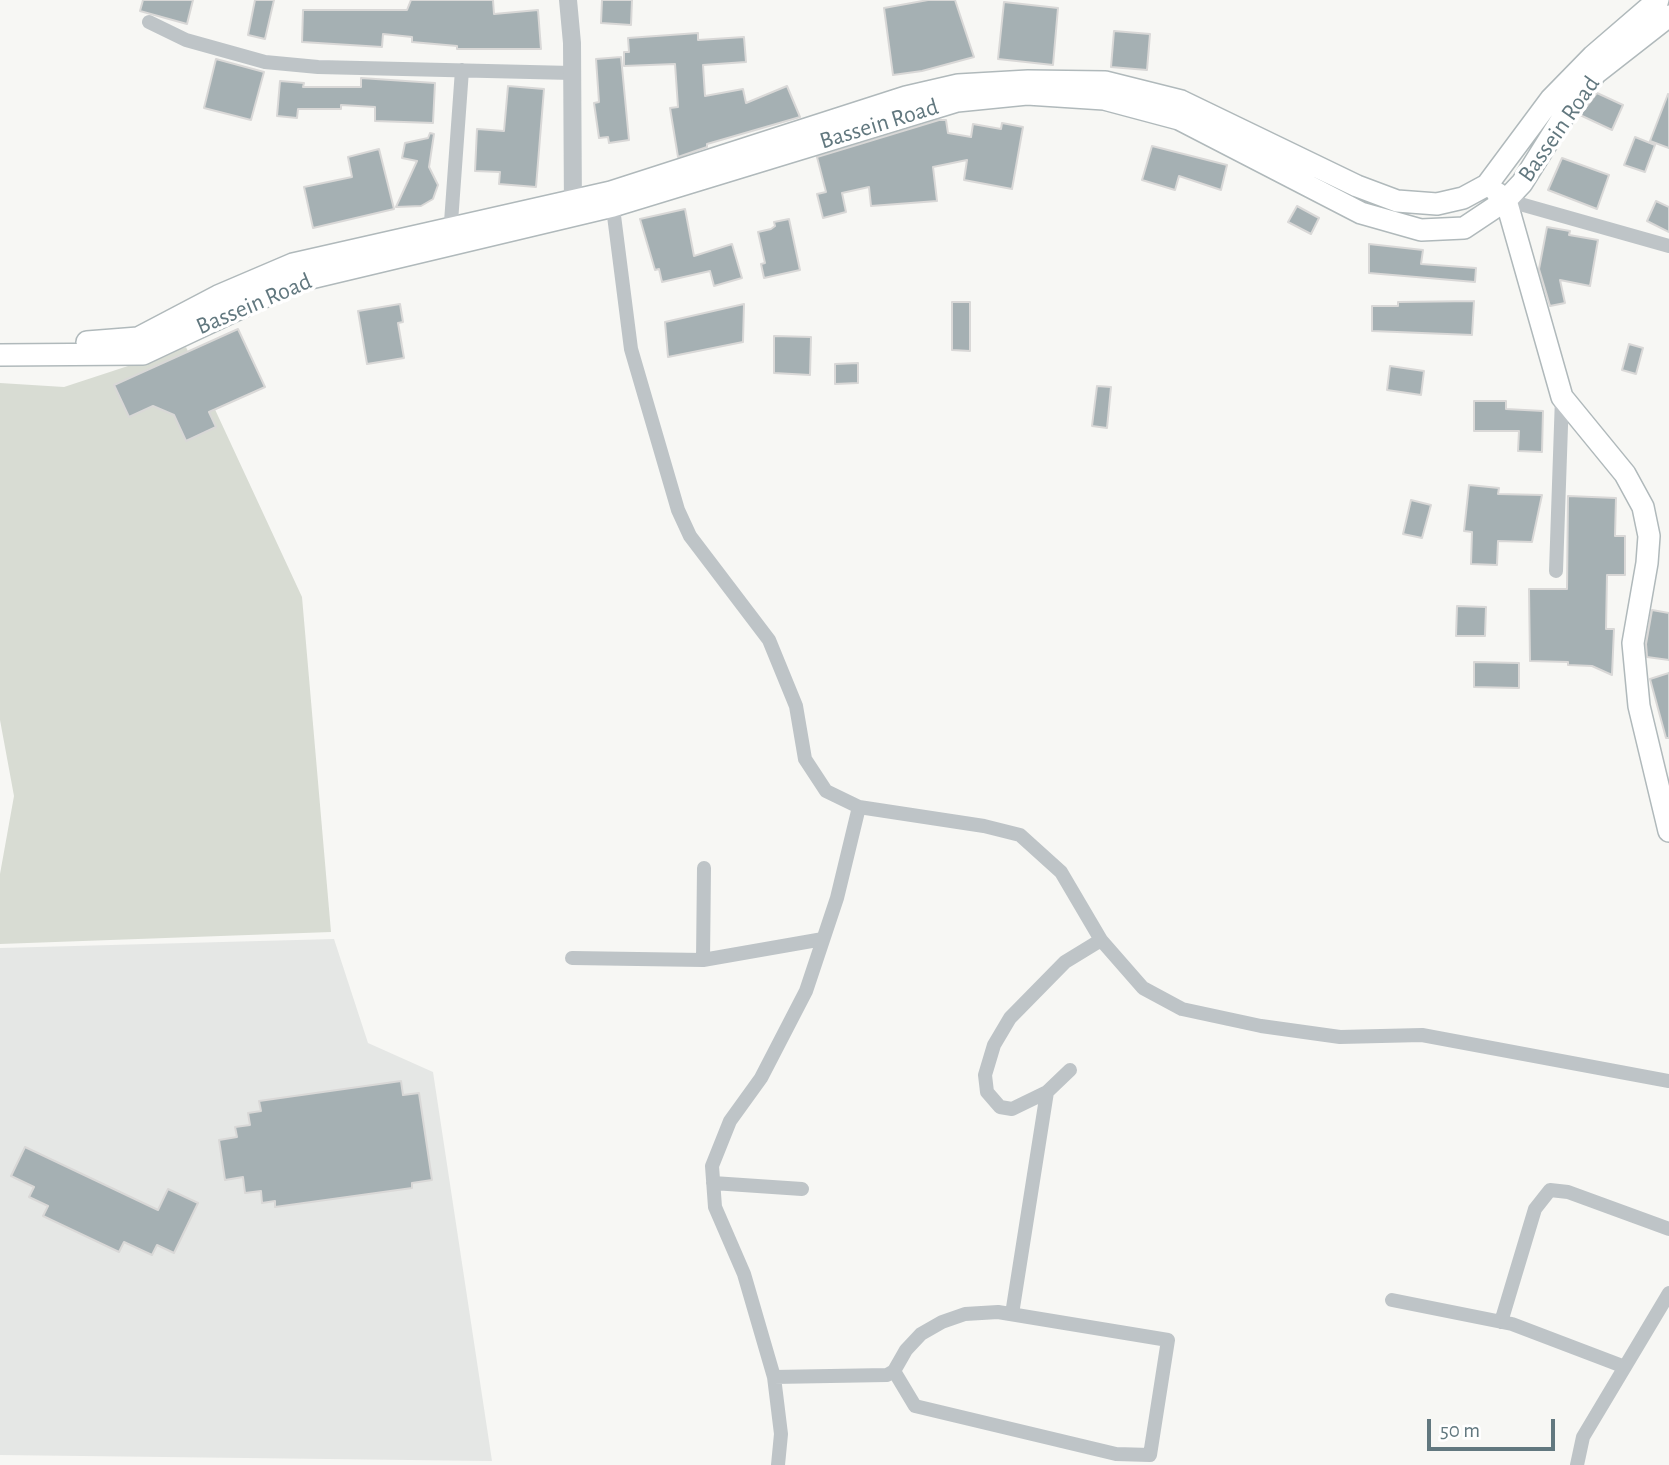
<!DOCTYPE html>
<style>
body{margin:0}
#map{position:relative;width:1669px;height:1465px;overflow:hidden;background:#f7f7f4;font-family:"Alegreya Sans",sans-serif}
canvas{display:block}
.scale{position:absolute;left:1427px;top:1419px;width:128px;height:32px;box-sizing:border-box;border:4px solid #62787f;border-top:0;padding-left:9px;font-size:21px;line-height:24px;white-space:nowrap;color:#62787f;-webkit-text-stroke:5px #fff;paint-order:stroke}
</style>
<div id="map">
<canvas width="1669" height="1465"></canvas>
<div class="scale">50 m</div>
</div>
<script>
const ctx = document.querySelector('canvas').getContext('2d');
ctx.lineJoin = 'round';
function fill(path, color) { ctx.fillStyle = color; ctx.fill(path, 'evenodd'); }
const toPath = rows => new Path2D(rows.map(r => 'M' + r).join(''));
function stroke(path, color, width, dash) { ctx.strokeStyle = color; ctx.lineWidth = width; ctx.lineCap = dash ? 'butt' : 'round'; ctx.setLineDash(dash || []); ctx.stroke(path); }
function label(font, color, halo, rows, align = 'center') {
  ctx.font = font + ' "Alegreya Sans",sans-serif'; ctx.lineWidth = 7; ctx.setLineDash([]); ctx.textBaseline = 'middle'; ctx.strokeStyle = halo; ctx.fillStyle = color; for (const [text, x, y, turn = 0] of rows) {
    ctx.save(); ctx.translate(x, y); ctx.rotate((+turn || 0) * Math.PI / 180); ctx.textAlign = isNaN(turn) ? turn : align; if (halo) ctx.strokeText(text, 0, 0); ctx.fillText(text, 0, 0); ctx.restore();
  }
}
fill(toPath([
 [334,939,368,1043,433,1072,492,1461,0,1455,0,948]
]), '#e5e7e5');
fill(toPath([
 [186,347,302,597,331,932,0,944,0,874,14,796,0,720,0,383,64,387]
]), '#d8dcd3');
const building = toPath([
 [143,0,193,0,187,24,140,11,143,0],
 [255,0,274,0,265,39,248,35,255,0],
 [411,0,493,0,494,14,538,10,541,49,457,49,457,46,412,42,412,37,383,34,382,47,302,42,303,10,407,10,411,0],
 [602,0,632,0,631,25,601,23,602,0],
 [928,0,955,0,974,57,922,71,893,75,884,8,928,0],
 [1004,2,1058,8,1053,65,998,59,1004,2],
 [1114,31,1150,34,1147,70,1111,67,1114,31],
 [698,33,698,40,744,37,746,62,703,65,705,96,743,89,746,103,787,86,800,117,707,144,707,147,678,157,670,108,678,107,675,64,624,66,624,52,629,52,628,38,698,33],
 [621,57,629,140,609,143,608,137,599,138,594,103,599,102,596,59,621,57],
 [216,59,264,72,251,120,204,108,216,59],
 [361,78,435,83,433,123,375,121,375,107,341,105,341,109,298,109,297,118,277,116,280,81,304,83,303,87,361,87,361,78],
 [508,86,544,89,536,187,499,184,500,172,475,171,477,129,504,131,508,86],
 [1597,93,1623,105,1612,130,1580,115,1597,93],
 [1668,94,1669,95,1669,148,1650,141,1668,94],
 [939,120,946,120,948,133,971,137,973,124,1001,129,1002,123,1023,127,1012,189,964,180,967,160,933,167,937,201,871,206,869,187,842,193,846,212,823,218,817,194,826,192,817,157,939,120],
 [430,133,434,134,429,167,438,185,433,199,421,206,396,207,417,161,402,158,405,143,428,138,430,133],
 [1635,137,1655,145,1645,172,1624,165,1635,137],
 [1152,146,1227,165,1221,190,1179,176,1175,190,1142,180,1152,146],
 [379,149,394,209,313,228,304,187,352,177,348,157,379,149],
 [1562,158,1609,175,1597,209,1548,190,1562,158],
 [1656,201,1669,207,1669,232,1647,221,1656,201],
 [1297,206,1319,218,1311,234,1288,222,1297,206],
 [685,209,694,256,732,244,742,278,714,286,710,271,662,282,659,269,655,270,640,219,685,209],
 [789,219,800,270,764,278,761,264,765,263,758,232,771,229,775,226,774,222,789,219],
 [1547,227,1570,231,1569,235,1598,240,1590,286,1560,280,1565,303,1550,306,1539,269,1547,227],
 [1369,244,1423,250,1421,264,1476,268,1475,282,1369,273,1369,244],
 [1474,301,1472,335,1372,331,1372,306,1398,306,1398,302,1474,301],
 [952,302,970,302,970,351,952,350,952,302],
 [400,304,403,322,398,323,404,358,367,364,358,311,400,304],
 [744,304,743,342,668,357,665,322,744,304],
 [238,329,265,387,209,412,216,427,186,441,174,415,153,406,129,417,114,385,238,329],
 [774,336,811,337,810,375,774,373,774,336],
 [1629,344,1643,348,1636,374,1622,370,1629,344],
 [858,363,858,383,835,384,835,364,858,363],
 [1390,366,1424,371,1421,395,1387,390,1390,366],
 [1097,386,1111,387,1107,428,1092,426,1097,386],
 [1474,401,1506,401,1506,409,1543,411,1542,452,1518,451,1519,431,1474,431,1474,401],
 [1469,485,1499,488,1498,494,1542,495,1532,542,1498,541,1497,565,1471,564,1472,532,1464,531,1469,485],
 [1568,496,1616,498,1615,536,1625,536,1625,575,1607,575,1606,629,1614,629,1612,675,1592,666,1568,665,1568,662,1530,661,1529,589,1567,589,1568,496],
 [1411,500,1431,505,1422,538,1403,534,1411,500],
 [1457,606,1486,607,1485,636,1456,636,1457,606],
 [1652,610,1669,613,1669,660,1647,657,1646,644,1652,610],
 [1474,662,1519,663,1519,688,1474,687,1474,662],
 [1669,673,1669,738,1666,738,1650,679,1669,673],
 [401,1081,403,1095,419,1093,432,1180,412,1183,412,1188,275,1207,275,1201,262,1203,261,1191,245,1193,243,1177,225,1180,219,1140,237,1137,235,1127,250,1125,248,1113,261,1111,259,1101,401,1081],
 [25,1147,158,1210,168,1189,198,1203,174,1253,157,1245,152,1255,124,1242,119,1252,43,1216,48,1206,29,1197,34,1187,11,1176,25,1147]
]);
fill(building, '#a5b0b3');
stroke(building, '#d9d8d7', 2);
const secondary = toPath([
 [1497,193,1506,200,1562,397,1625,474,1643,507,1649,536,1647,563,1633,643,1639,706,1669,831],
 [87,342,138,338,218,296,293,264,611,192,906,97,958,85,1028,81,1105,82,1181,101,1357,186,1397,201,1437,204,1463,198,1487,185,1551,99,1593,56,1658,0],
 [0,355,143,354,298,281,613,206,957,101,1027,94,1104,99,1179,119,1361,213,1421,230,1464,228,1506,200,1522,183,1567,111,1596,73,1669,16]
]);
stroke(secondary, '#b0b9bb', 24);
stroke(toPath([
 [149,22,186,40,265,62,318,67,572,73],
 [612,200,631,349,678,510,690,536,769,640,796,706,805,759,826,791,859,807,984,826,1020,835,1061,872,1101,940,1143,988,1182,1009,1261,1026,1340,1037,1422,1035,1669,1081],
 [1506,200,1669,246],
 [450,236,462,70],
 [1556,571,1562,397],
 [572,958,703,960,823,939],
 [703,960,704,868],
 [1070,1070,1047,1092,1012,1109,1000,1107,987,1092,985,1075,994,1045,1010,1018,1065,962,1101,940],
 [713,1183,802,1189],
 [1392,1300,1512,1324,1625,1367],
 [1012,1314,1047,1092],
 [1501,1322,1535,1209,1550,1190,1568,1192,1669,1229],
 [774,1377,887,1375,894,1371,906,1350,921,1334,942,1322,965,1314,998,1312,1168,1340,1150,1455,1116,1454,915,1406,894,1371],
 [778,1465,781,1434,774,1377,744,1274,715,1207,712,1166,730,1121,761,1078,806,991,837,898,859,807],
 [1577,1465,1583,1437,1669,1293]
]), '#bec4c7', 14);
stroke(toPath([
 [568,0,572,43,573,212]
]), '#bec4c7', 18);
stroke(secondary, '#fff', 21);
label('24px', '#62787f', '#fff', [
 ["Bassein Road",879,124,-17],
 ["Bassein Road",1559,129,-55],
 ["Bassein Road",254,304,-23]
]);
</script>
